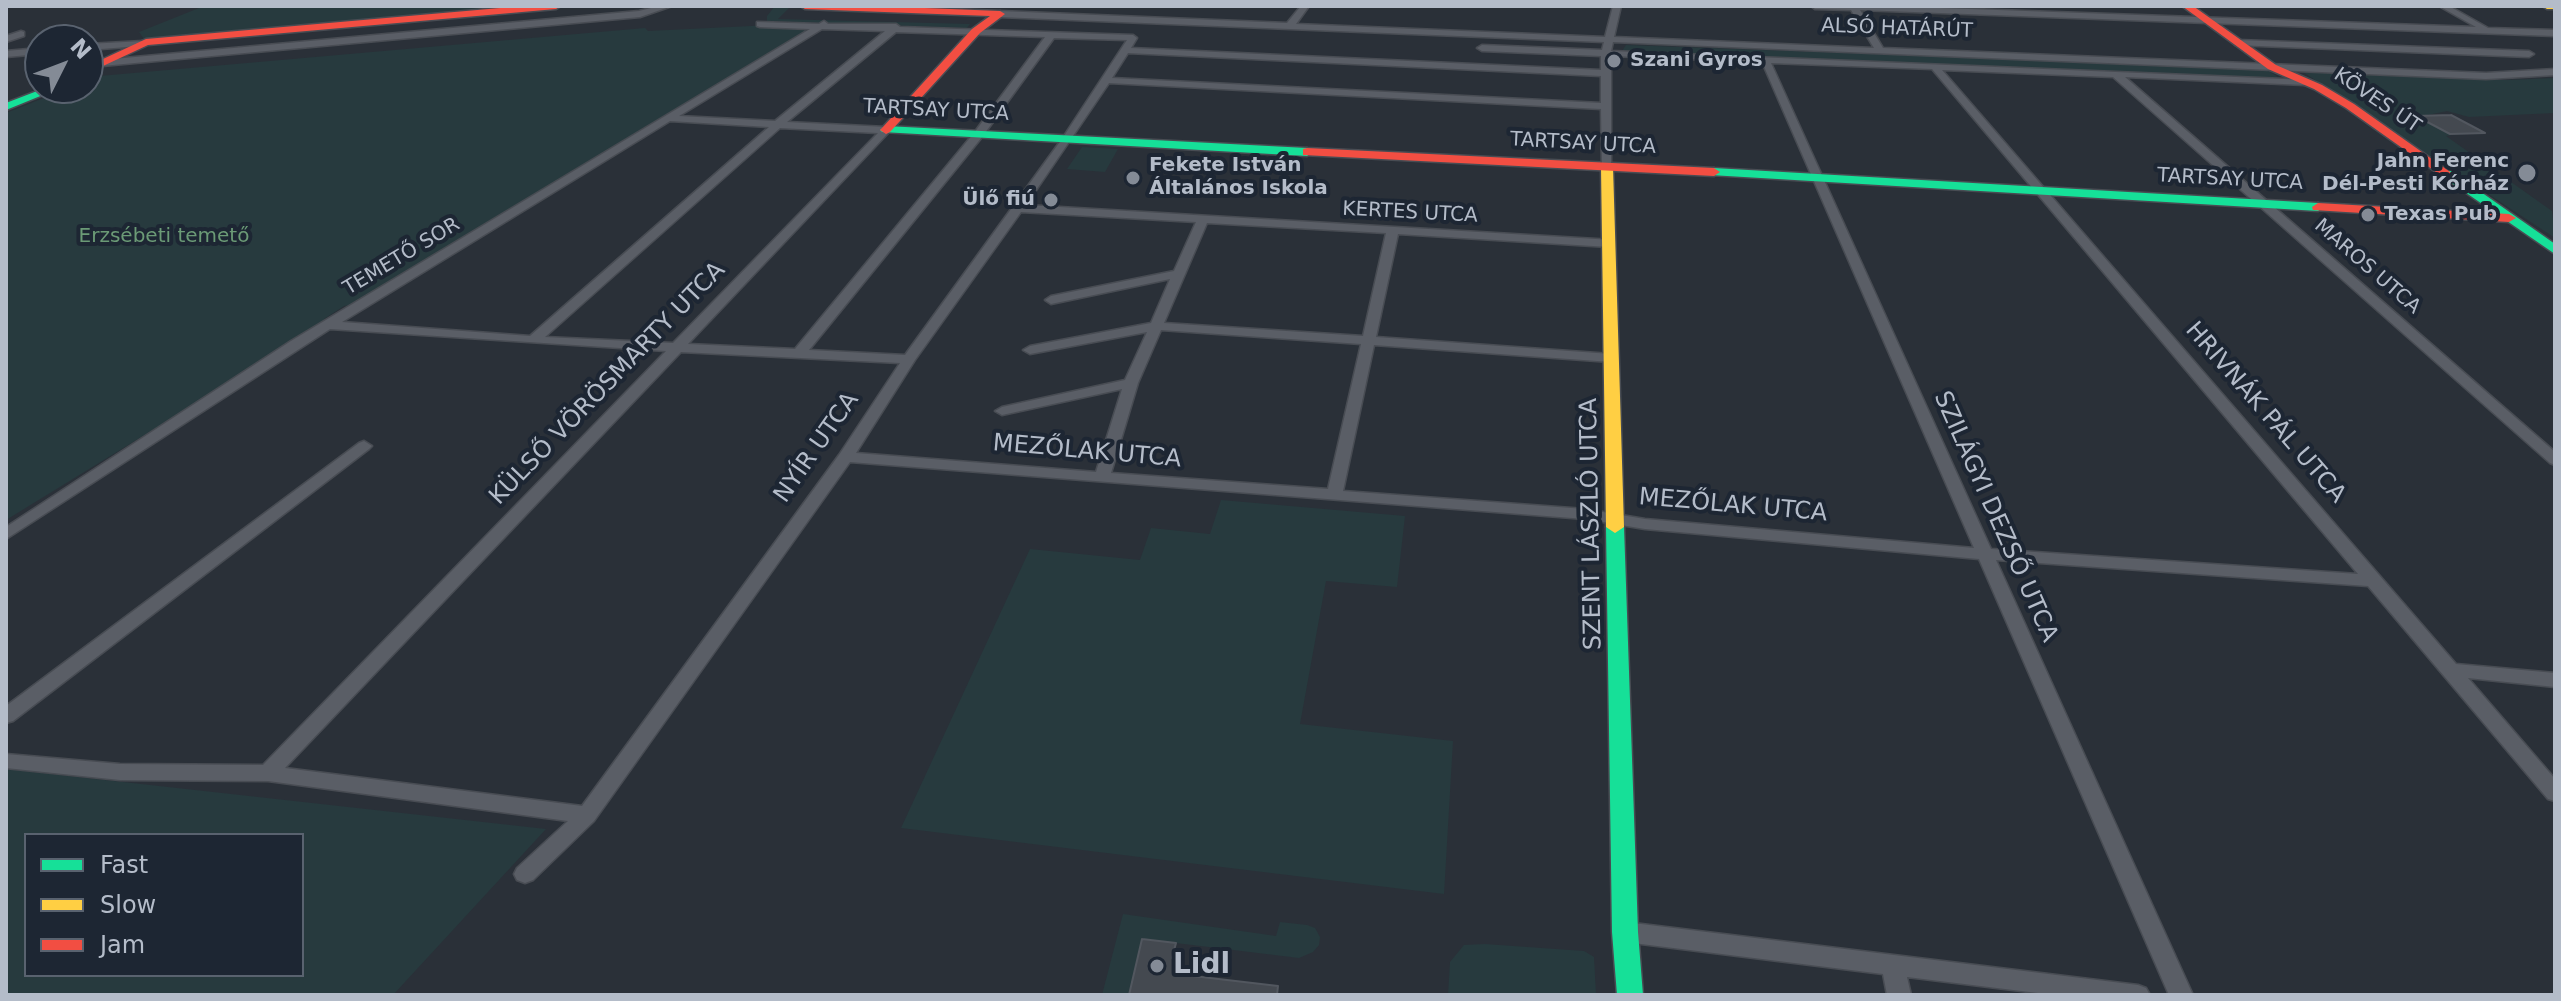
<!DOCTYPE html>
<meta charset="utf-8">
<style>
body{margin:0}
#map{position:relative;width:2561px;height:1001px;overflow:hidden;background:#2a3038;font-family:"DejaVu Sans",sans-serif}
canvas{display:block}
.frame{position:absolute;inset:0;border:8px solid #b4bcc9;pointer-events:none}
.legend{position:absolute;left:24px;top:833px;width:280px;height:144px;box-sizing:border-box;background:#1d2633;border:2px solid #59626f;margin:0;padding:10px 14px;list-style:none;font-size:24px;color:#b4bcc9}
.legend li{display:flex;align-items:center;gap:16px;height:40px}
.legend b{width:40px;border:2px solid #59626f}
.north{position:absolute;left:24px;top:24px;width:80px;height:80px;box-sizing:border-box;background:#1d2633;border:2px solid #59626f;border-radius:50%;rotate:48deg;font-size:22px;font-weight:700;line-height:32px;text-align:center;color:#b4bcc9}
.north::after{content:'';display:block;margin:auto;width:28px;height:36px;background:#848b96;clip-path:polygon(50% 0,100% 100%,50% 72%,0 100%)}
</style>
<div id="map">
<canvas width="2561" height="1001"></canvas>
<div class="frame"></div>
<ul class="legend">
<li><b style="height:10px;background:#16e098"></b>Fast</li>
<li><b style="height:10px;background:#ffcf43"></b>Slow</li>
<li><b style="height:10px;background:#f24e42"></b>Jam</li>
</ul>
<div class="north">N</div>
</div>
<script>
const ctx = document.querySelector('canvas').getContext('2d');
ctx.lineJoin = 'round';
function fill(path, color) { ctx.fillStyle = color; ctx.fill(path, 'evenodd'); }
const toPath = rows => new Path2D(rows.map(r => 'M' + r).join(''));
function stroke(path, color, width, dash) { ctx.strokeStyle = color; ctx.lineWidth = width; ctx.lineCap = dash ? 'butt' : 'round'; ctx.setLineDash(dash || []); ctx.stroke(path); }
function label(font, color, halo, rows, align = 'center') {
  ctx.font = font + ' "DejaVu Sans",sans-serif'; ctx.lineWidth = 8; ctx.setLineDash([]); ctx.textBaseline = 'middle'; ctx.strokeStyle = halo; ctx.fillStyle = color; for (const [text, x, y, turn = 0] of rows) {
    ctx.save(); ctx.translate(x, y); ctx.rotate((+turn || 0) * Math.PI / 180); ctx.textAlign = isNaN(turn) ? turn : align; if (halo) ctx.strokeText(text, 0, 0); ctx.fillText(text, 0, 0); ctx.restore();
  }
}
fill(toPath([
 [204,6,533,6,144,39,139,32],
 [775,6,790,7,778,19,970,24,967,28,767,21,767,16],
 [772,25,809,29,359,304,344,306,324,319,327,323,6,520,6,113,69,88,88,88,88,77,645,28,648,31],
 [1626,45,2258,68,2267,70,2281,79,1626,53,1622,51],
 [2303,72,2506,80,2555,78,2555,113,2469,117,2447,111,2418,117,2452,135,2446,136,2552,211,2555,238],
 [1082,147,1118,149,1105,172,1067,169],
 [1221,500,1405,516,1397,587,1326,581,1300,724,1453,741,1444,894,901,828,1030,549,1140,560,1151,528,1210,534],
 [6,769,546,829,393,995,6,995],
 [26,835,302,835,302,975,26,975],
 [1123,914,1276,936,1280,922,1307,925,1315,928,1320,937,1319,945,1313,952,1299,958,1143,939,1129,995,1102,995],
 [1485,944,1584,951,1594,957,1596,995,1448,995,1450,962,1464,945]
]), '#273a3e');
const building = toPath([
 [2451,115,2485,133,2450,134,2416,116,2451,115],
 [1142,939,1176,943,1172,958,1180,959,1176,974,1278,986,1277,995,1129,995,1142,939]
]);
fill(building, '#444950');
stroke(building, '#52575f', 2);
const street = toPath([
 [659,6,672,6,640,17,102,66,97,63,102,60,639,11,659,6],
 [1301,6,1309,6,1296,24,1605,37,1613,6,1621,6,1614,37,1874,48,1851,10,1815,9,1811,6,1885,6,2476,27,2439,6,2449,6,2488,28,2555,30,2555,36,1860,10,1883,48,2486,73,2555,69,2555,75,2486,79,1613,42,1611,51,2308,80,2308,84,2305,85,2125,77,2555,452,2555,465,2550,463,2113,77,1942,70,2456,664,2555,673,2555,687,2468,678,2555,779,2555,801,2548,799,2368,586,1996,560,2193,995,2169,995,1979,559,1645,529,1585,519,850,462,594,821,533,880,525,883,517,880,514,874,517,868,568,821,268,781,120,780,6,768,6,754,120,764,263,765,666,351,330,329,6,539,6,527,291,341,810,29,760,27,757,26,757,22,819,24,824,21,828,24,896,24,900,27,1133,35,1137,38,1131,48,1601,70,1601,56,1482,51,1477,48,1482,45,1602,50,1604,42,1000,17,996,14,1000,11,1287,23,1301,6],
 [822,29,885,31,775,121,679,116,822,29],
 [896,32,1045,37,974,133,795,349,688,344,891,130,886,127,787,122,896,32],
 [1054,38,1127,40,1062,139,905,355,809,350,982,137,1054,38],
 [1128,53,1601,76,1601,103,1112,78,1128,53],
 [1611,56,1762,62,1974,548,1645,519,1585,509,1343,491,1374,345,1611,362,1618,358,1611,354,1376,337,1398,234,1609,247,1613,246,1613,240,1026,205,1109,83,1601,109,1602,167,1611,169,1611,56],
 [1771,63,1932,69,2358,574,1991,549,1771,63],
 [670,121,769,127,530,336,342,322,670,121],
 [780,128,878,133,673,343,545,337,780,128],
 [1021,212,1196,222,1174,271,1051,296,1045,300,1051,304,1170,279,1151,323,1030,346,1023,350,1030,354,1147,332,1125,380,1002,407,995,411,1002,415,1122,389,1096,472,856,453,915,360,1021,212],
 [1207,223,1386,233,1363,336,1164,323,1207,223],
 [1161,330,1361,344,1328,489,1111,473,1138,383,1161,330],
 [681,352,900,363,839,455,582,806,285,768,681,352],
 [21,31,24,32,24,36,6,42,6,36,21,31],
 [2238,40,2529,51,2534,54,2529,57,2235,45,2235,41,2238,40],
 [143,41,145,43,140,46,88,50,88,44,143,41],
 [40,48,40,54,6,57,6,51,40,48],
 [364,441,372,446,369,449,13,721,6,723,6,706,359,443,364,441],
 [1625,922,2138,985,2146,988,2150,995,2054,995,1907,977,1911,995,1887,995,1883,974,1625,942,1617,939,1614,932,1617,925,1625,922]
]);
const fast = toPath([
 [45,88,60,88,6,110,6,103,45,88],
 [886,126,1307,148,1313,152,1307,156,882,132,880,130,886,126],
 [1714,168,2318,203,2324,207,2318,211,1710,175,1710,169,1714,168],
 [2443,171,2451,171,2555,244,2555,254,2443,177,2443,171],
 [1615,521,1624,527,1638,932,1643,995,1617,995,1612,932,1606,527,1615,521]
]);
const slow = toPath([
 [2542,6,2555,6,2555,9,2547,9,2542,6],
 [1607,163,1613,167,1624,527,1615,533,1606,527,1601,167,1607,163]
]);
const jam = toPath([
 [523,6,561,6,556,9,148,45,88,73,88,66,146,39,523,6],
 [800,6,875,6,1000,11,1005,14,980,33,890,132,886,134,880,130,882,128,972,29,990,16,805,9,800,6],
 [2182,6,2193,6,2276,65,2322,85,2354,104,2453,174,2443,177,2346,108,2314,89,2268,69,2182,6],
 [1307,148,1714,168,1720,172,1714,176,1303,155,1303,149,1307,148],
 [2318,203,2509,214,2516,218,2509,222,2313,210,2312,207,2318,203]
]);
stroke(street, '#484c53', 3);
stroke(fast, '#484c53', 3);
stroke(slow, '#484c53', 3);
stroke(jam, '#484c53', 3);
fill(street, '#5a5e66');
fill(fast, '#16e098');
fill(slow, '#ffcf43');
fill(jam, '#f24e42');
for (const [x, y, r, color] of [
 [1614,61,8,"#848b96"],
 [2527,173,10,"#848b96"],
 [1133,178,8,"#848b96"],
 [1051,200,8,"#848b96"],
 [2368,215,8,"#848b96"],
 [1157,966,8,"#848b96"]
]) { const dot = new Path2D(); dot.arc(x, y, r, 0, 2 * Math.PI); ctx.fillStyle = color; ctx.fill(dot); stroke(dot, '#1d2633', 3); }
label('20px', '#b4bcc9', '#1d2633', [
 ["ALSÓ HATÁRÚT",1897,29,2],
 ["KÖVES ÚT",2377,101,34],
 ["TARTSAY UTCA",936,111,3],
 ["TARTSAY UTCA",1583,144,3],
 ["TARTSAY UTCA",2230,180,3],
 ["KERTES UTCA",1410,213,3],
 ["TEMETŐ SOR",402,257,-31],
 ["MAROS UTCA",2367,267,41]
]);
label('bold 20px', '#b4bcc9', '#1d2633', [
 ["Szani Gyros",1630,61],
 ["Jahn Ferenc",2509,162,"right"],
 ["Dél-Pesti Kórház",2509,185,"right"],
 ["Fekete István",1149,166],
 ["Általános Iskola",1149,189],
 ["Ülő fiú",1035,200,"right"],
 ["Texas Pub",2384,215]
], 'left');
label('20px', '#6b9a76', '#1d2633', [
 ["Erzsébeti temető",164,237]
]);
label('24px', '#b4bcc9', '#1d2633', [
 ["KÜLSŐ VÖRÖSMARTY UTCA",608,384,-46],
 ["HRIVNÁK PÁL UTCA",2265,413,49],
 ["NYÍR UTCA",817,448,-55],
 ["MEZŐLAK UTCA",1087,452,5],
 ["MEZŐLAK UTCA",1733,506,5],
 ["SZILÁGYI DEZSŐ UTCA",1995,517,66],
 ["SZENT LÁSZLÓ UTCA",1592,524,-91]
]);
label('bold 28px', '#b4bcc9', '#1d2633', [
 ["Lidl",1173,966]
], 'left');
</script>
